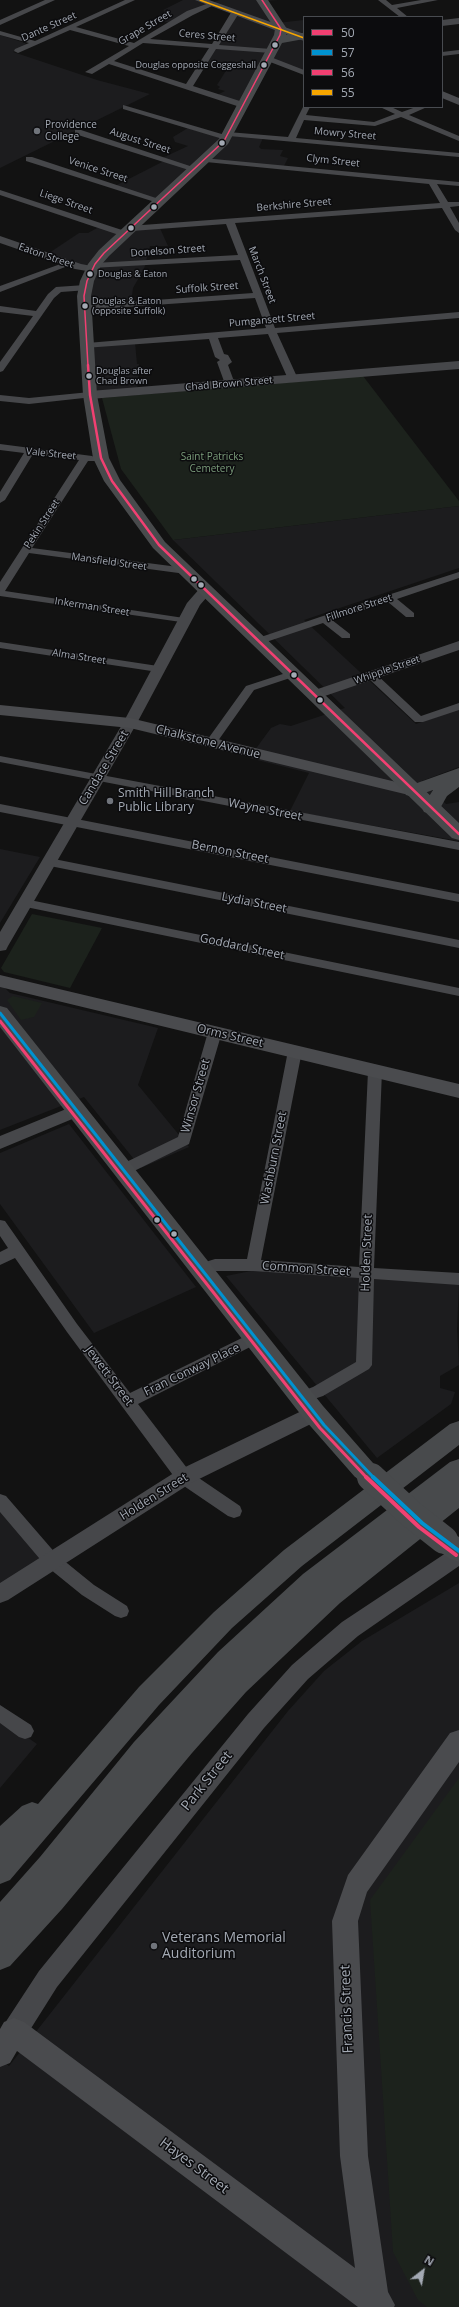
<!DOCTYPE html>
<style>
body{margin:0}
#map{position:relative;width:459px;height:2307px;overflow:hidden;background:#121212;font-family:"Open Sans",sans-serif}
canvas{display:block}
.legend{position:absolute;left:303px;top:16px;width:140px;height:92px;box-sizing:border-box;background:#0c0c0e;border:1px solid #484b50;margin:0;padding:5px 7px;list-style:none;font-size:12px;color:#a3a9b3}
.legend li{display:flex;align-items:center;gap:8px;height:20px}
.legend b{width:20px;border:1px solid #484b50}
.north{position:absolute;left:403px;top:2251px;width:40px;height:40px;-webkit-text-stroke:3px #0c0c0e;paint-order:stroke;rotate:31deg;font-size:11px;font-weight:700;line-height:16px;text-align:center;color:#a3a9b3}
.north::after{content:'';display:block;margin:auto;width:14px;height:18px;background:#a3a9b3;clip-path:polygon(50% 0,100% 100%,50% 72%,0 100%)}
</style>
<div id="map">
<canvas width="459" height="2307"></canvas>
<ul class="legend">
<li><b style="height:5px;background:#f14072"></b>50</li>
<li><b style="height:5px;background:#0092d0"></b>57</li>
<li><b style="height:5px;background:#f14072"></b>56</li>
<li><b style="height:5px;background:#f7a600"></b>55</li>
</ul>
<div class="north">N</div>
</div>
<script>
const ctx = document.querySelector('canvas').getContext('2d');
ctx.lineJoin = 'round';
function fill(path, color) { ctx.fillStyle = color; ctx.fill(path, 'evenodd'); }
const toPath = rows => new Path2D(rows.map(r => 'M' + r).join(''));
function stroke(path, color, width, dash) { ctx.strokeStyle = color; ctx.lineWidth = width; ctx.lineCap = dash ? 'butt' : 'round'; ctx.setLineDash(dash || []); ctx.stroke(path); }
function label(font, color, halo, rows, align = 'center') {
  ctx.font = font + ' "Open Sans",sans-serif'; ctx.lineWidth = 3; ctx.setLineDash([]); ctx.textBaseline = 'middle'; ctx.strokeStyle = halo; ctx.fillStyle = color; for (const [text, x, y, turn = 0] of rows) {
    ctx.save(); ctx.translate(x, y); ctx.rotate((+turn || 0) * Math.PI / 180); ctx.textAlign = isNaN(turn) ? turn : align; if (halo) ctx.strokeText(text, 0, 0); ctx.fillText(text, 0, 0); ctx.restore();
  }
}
fill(toPath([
 [183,0,197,0,208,4,220,0,278,0,264,1,277,23,304,20,304,74,268,59,243,104,215,96,225,91,218,89,220,87,217,85,227,69,203,66,234,14,212,6,170,23,155,19,162,15,165,11,163,10],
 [0,35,25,43,26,45,13,52,97,80,150,94,0,168],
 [188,128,224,139,228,134,263,138,259,147,261,149,283,150,280,156,288,158,283,168,205,160,161,200,115,186,164,161,160,159,188,146,175,142,173,137],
 [159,226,168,246,150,246,144,269,133,288,131,303,87,307,91,273,41,256,52,251,79,233,88,233,99,227,121,234,132,227],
 [135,342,137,364,139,364,137,392,89,396,88,346],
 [459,506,459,568,304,620,416,724,459,709,459,767,422,781,446,804,459,802,459,841,290,811,309,773,249,758,271,728,280,724,291,726,345,708,173,540],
 [0,849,40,857,0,923],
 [0,983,10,993,158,1028,138,1085,189,1147,141,1168,84,1097,0,1130],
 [69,1124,196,1287,94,1333,0,1204,0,1153],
 [256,1270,459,1284,457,1329,459,1365,440,1376,440,1388,455,1392,451,1404,377,1458,226,1276],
 [0,1504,51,1563,0,1599],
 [459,1583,459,2307,0,2307,0,2059,9,2066,288,1711,324,1671,362,1641],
 [0,1718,37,1744,0,1788]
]), '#1c1c1e');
fill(toPath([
 [363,376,459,501,459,506,173,540,121,469,102,398],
 [32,914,102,928,70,988,4,972,1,968],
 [13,996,42,1003,34,1017,21,1020,7,1000],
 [459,1778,459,2307,427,2307,418,2300,393,2252,370,1900]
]), '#1c221c');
fill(toPath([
 [45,0,55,0,0,25,0,20,45,0],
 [125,0,135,0,76,27,134,43,187,11,212,2,216,4,214,5,193,15,150,39,212,44,232,11,238,11,239,13,219,45,271,49,275,51,271,53,216,49,193,86,246,103,246,107,240,107,109,64,92,74,85,72,129,46,70,30,18,53,14,51,15,49,29,43,0,35,0,31,35,41,125,0],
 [143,43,209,48,186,84,114,61,143,43],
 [378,0,386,0,392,5,421,0,438,0,397,8,408,17,400,17,378,0],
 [459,50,459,54,442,56,442,52,459,50],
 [268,56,304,70,304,75,265,60,264,58,268,56],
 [123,105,225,135,228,132,288,137,304,105,304,107,310,107,306,115,374,122,395,114,380,107,391,107,402,112,416,107,427,107,409,115,459,136,459,141,401,117,375,126,304,120,296,138,459,153,459,157,229,136,229,140,226,140,123,109,123,105],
 [75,130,81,130,199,169,192,171,75,134,75,130],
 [26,157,32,157,165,201,158,203,26,161,26,157],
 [203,158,459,182,459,186,437,184,448,202,459,202,459,206,450,207,459,223,459,233,455,230,442,208,235,223,275,328,459,312,459,318,277,333,298,379,293,382,288,379,268,334,218,338,224,354,228,355,232,362,228,365,235,384,230,387,225,384,217,362,220,360,215,357,209,339,84,348,82,346,87,343,266,328,255,298,82,310,82,306,85,305,253,293,240,260,91,268,91,264,94,263,238,255,226,224,132,231,128,228,129,226,440,203,429,184,206,162,203,162,203,158],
 [0,190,128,232,129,234,122,236,0,195,0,190],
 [66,262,73,264,0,292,0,286,66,262],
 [85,285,89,288,88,290,61,292,54,298,3,371,0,372,0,362,33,316,0,312,0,306,36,311,48,294,56,287,85,285],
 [90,392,93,393,93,397,29,404,0,401,0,395,29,398,90,392],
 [0,444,92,456,97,459,95,461,88,461,32,548,186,568,191,571,186,574,29,553,5,591,184,618,188,619,188,623,0,596,0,582,79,460,33,454,5,500,0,503,0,492,24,453,0,450,0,444],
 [459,572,459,578,397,599,414,613,414,617,406,617,388,602,332,620,350,634,350,638,342,638,323,623,263,643,255,643,254,641,255,639,320,617,459,572],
 [0,642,158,666,164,669,158,672,0,648,0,642],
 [292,671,298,674,296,676,254,690,215,745,207,745,205,743,246,686,292,671],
 [371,672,375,673,421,716,459,703,459,710,423,722,415,722,367,677,365,675,371,672],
 [0,756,459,842,459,850,0,762,0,756],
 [0,804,459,894,459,902,0,812,0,804],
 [49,858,459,940,459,948,45,865,43,862,45,859,49,858],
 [25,899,459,988,459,996,21,906,19,903,25,899],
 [215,1027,222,1032,189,1144,128,1174,118,1174,116,1170,118,1166,178,1137,208,1032,215,1027],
 [295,1046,302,1051,261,1260,359,1267,368,1071,375,1066,382,1071,374,1268,459,1273,459,1285,374,1279,372,1365,369,1369,323,1396,302,1403,297,1401,294,1397,297,1393,313,1387,356,1362,359,1278,253,1271,215,1271,201,1275,196,1273,194,1269,196,1265,215,1259,247,1259,288,1051,295,1046],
 [0,1220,5,1221,77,1324,130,1393,250,1334,255,1332,260,1334,263,1338,260,1342,138,1404,190,1472,240,1506,242,1511,240,1516,234,1518,228,1516,178,1482,67,1332,15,1258,0,1265,0,1252,8,1248,0,1236,0,1220],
 [0,1494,6,1496,57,1555,94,1585,127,1606,129,1611,127,1616,121,1618,115,1616,82,1595,45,1565,0,1512,0,1494],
 [0,1705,31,1725,34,1731,31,1737,25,1739,19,1737,0,1723,0,1705]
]), '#46474a');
fill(toPath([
 [459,18,459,24,442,26,442,20,459,18],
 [0,236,81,264,97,267,99,269,93,272,75,269,0,243,0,236],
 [459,361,459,369,90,399,84,395,90,391,459,361],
 [206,586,213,590,200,605,137,723,8,946,6,950,0,951,0,932,123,723,187,603,201,587,206,586],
 [459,641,459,650,319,698,314,699,307,695,309,692,459,641],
 [76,1105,82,1107,85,1111,82,1115,0,1149,0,1136,76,1105],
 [314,1405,321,1407,324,1413,321,1419,191,1483,8,1600,0,1603,0,1583,177,1471,314,1405],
 [459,1546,459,1566,358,1636,308,1679,264,1728,57,1987,23,2041,14,2044,5,2041,2,2032,5,2023,39,1971,248,1714,292,1665,342,1622,452,1549,459,1546]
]), '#46474a');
fill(toPath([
 [195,0,209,0,304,34,304,41,195,0],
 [442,91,459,98,459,105,442,98,442,91],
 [0,705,130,718,413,786,419,787,421,791,419,795,413,796,130,728,0,715,0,705],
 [0,975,459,1084,459,1098,0,987,0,975],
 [459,1730,459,1762,367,1892,358,1921,368,2156,388,2292,395,2305,394,2307,358,2307,17,2051,10,2063,0,2067,0,2029,4,2022,14,2018,24,2022,355,2268,340,2156,332,1921,348,1875,450,1733,459,1730]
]), '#4a4b4e');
fill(toPath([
 [256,0,268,0,287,29,286,35,301,33,304,33,304,39,282,43,228,144,109,256,101,265,94,281,91,296,97,395,109,458,120,480,165,542,459,823,459,840,452,838,153,548,104,481,93,458,83,395,77,296,80,281,88,264,99,250,219,139,274,35,275,29,256,0],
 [0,1006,7,1008,323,1406,373,1463,377,1470,373,1477,364,1480,355,1477,305,1420,0,1027,0,1006],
 [444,1529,459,1537,459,1562,450,1559,435,1548,431,1540,435,1532,444,1529]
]), '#484a4c');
fill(toPath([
 [459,768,459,787,447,796,438,812,431,814,424,812,422,808,433,790,413,797,406,795,404,791,406,787,459,768],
 [459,1421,459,1445,302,1566,232,1628,159,1705,10,1880,0,1884,0,1826,22,1806,32,1802,38,1804,139,1687,214,1612,284,1550,450,1424,459,1421],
 [459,1459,459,1508,340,1603,246,1692,192,1753,62,1909,10,1966,0,1970,0,1902,40,1857,134,1742,218,1652,303,1574,450,1462,459,1459]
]), '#484a4c');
stroke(toPath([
 [364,1470,372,1478]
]), '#484a4c', 22);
stroke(toPath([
 [371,1477,411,1514,444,1540]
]), '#484a4c', 28);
stroke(toPath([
 [88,366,84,296,87,281,95,264,104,253,224,141,280,35,281,29,262,0]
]), '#f14072', 1.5);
stroke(toPath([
 [88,365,90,395,101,458,112,481,159,545,459,834]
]), '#f14072', 2.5);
stroke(toPath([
 [0,1013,324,1425,374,1478]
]), '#0092d0', 3);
stroke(toPath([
 [373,1477,422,1523,459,1551]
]), '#0092d0', 4);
stroke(toPath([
 [0,1021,320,1428,367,1478]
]), '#f14072', 3);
stroke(toPath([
 [366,1477,419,1527,456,1555]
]), '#f14072', 4);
stroke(toPath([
 [200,0,304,38]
]), '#f7a600', 1.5);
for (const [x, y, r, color] of [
 [275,45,3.5,"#a3a9b3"],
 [264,65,3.5,"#a3a9b3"],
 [37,131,4,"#70747b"],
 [222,143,3.5,"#a3a9b3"],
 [154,207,3.5,"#a3a9b3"],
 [131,228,3.5,"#a3a9b3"],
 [90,274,3.5,"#a3a9b3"],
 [85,306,3.5,"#a3a9b3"],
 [89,376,3.5,"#a3a9b3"],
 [194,579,3.5,"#a3a9b3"],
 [201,585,3.5,"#a3a9b3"],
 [294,675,3.5,"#a3a9b3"],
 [320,700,3.5,"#a3a9b3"],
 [110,801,4,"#70747b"],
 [157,1220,3.5,"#a3a9b3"],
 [174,1234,3.5,"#a3a9b3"],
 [154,1946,4,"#70747b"]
]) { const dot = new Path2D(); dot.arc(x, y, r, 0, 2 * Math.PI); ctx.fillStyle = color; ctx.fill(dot); stroke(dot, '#0c0c0e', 1.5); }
label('9px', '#a3a9b3', '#0c0c0e', [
 ["Douglas opposite Coggeshall",256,65,"right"],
 ["Douglas & Eaton",98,274],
 ["Douglas & Eaton",92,301],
 ["(opposite Suffolk)",92,311],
 ["Douglas after",96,371],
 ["Chad Brown",96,381]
], 'left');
label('10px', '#a3a9b3', '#0c0c0e', [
 ["Dante Street",49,27,-24],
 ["Grape Street",145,28,-30],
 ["Ceres Street",207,36,5],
 ["Mowry Street",345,134,5],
 ["August Street",140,141,18],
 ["Clym Street",333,161,6],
 ["Venice Street",98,170,18],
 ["Liege Street",66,202,19],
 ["Berkshire Street",294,205,-5],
 ["Donelson Street",168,251,-4],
 ["Eaton Street",46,256,19],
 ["March Street",262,275,69],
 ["Suffolk Street",207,288,-4],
 ["Pumgansett Street",272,320,-5],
 ["Chad Brown Street",229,384,-5],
 ["Vale Street",51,454,6],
 ["Pekin Street",42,524,-57],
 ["Mansfield Street",109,562,8],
 ["Inkerman Street",92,607,9],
 ["Fillmore Street",359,608,-18],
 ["Alma Street",79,657,9],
 ["Whipple Street",387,670,-19]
]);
label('10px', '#a3a9b3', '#0c0c0e', [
 ["Providence",45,125],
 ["College",45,137]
], 'left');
label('10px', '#7b9d7b', '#0c0c0e', [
 ["Saint Patricks",212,457],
 ["Cemetery",212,469]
]);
label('12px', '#a3a9b3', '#0c0c0e', [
 ["Chalkstone Avenue",208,742,14],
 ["Candace Street",104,768,-59],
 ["Wayne Street",265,810,11],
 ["Bernon Street",230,852,11],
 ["Lydia Street",254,903,11],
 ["Goddard Street",242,947,12],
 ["Orms Street",230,1036,13],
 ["Winsor Street",196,1096,-74],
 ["Washburn Street",274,1158,-79],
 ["Holden Street",367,1253,-88],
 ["Common Street",306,1269,4],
 ["Fran Conway Place",192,1370,-26],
 ["Jewett Street",109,1376,53],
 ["Holden Street",154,1497,-32]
]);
label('12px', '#a3a9b3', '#0c0c0e', [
 ["Smith Hill Branch",118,794],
 ["Public Library",118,808]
], 'left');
label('14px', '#a3a9b3', '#0c0c0e', [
 ["Park Street",207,1781,-51],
 ["Francis Street",347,2009,-92],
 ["Hayes Street",194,2166,37]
]);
label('14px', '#a3a9b3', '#0c0c0e', [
 ["Veterans Memorial",162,1938],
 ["Auditorium",162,1954]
], 'left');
</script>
